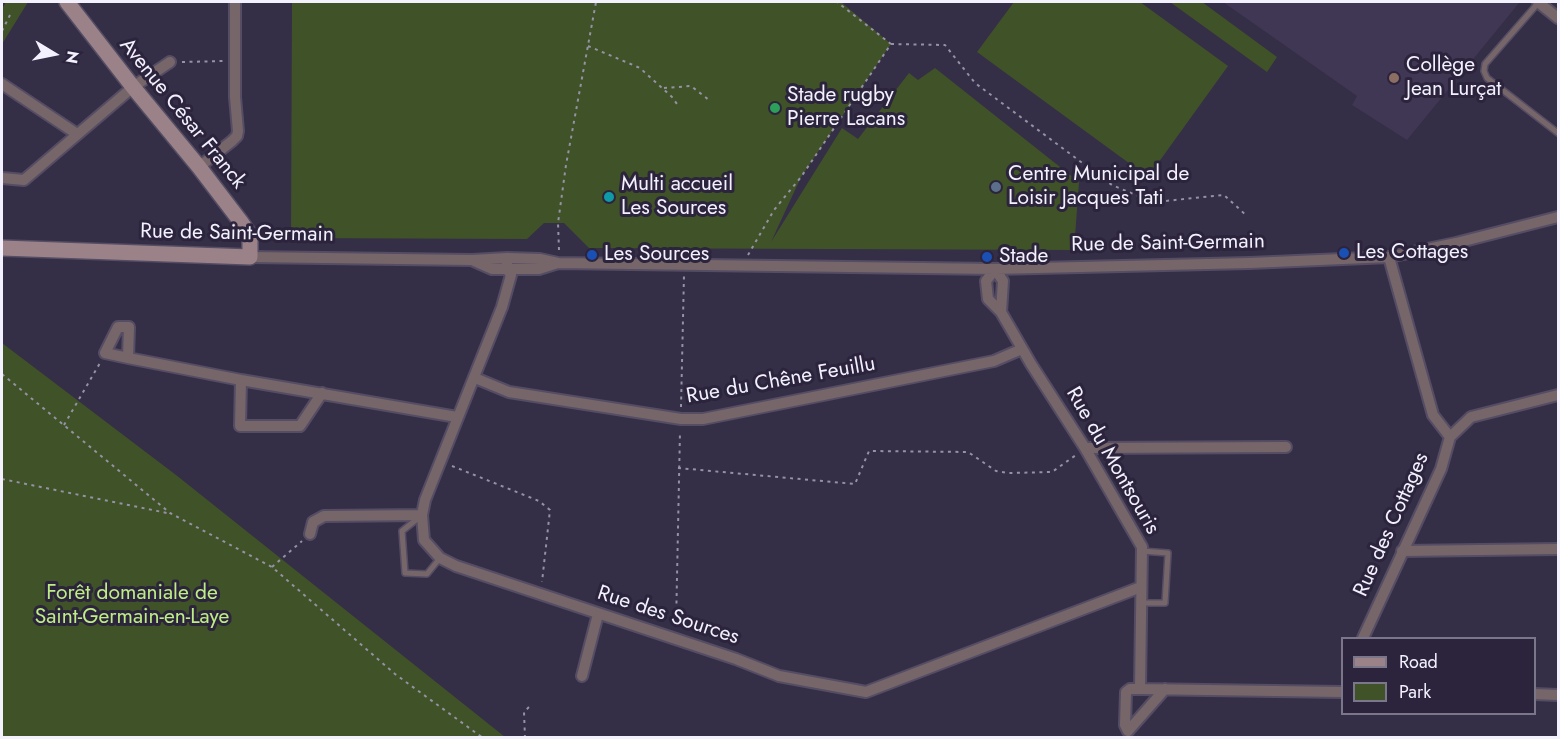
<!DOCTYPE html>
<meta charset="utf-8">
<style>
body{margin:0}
#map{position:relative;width:1560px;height:739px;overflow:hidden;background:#352e47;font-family:Jost,sans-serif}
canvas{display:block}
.frame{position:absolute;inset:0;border:3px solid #f4f1fe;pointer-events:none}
.legend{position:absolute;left:1341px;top:637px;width:195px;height:78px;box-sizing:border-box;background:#2b243c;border:2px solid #7b768a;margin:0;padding:8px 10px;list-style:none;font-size:18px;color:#f4f1fe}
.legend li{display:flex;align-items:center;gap:12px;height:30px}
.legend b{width:30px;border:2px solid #7b768a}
.north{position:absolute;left:24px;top:24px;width:60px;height:60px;-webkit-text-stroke:4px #2b243c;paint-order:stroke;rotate:100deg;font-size:16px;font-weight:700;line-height:24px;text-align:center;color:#f4f1fe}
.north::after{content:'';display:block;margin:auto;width:21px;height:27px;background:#f4f1fe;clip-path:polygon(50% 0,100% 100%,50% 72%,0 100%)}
</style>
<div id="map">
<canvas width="1560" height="739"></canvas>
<div class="frame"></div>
<ul class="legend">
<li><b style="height:8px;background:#9a8288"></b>Road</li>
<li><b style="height:16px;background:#405328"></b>Park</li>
</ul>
<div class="north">N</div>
</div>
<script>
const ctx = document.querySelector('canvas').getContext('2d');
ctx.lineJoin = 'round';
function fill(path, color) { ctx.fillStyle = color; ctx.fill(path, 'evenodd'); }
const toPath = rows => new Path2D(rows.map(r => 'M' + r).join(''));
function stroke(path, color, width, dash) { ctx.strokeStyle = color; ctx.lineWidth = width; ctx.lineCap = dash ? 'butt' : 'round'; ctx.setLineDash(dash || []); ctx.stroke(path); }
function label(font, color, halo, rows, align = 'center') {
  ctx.font = font + ' Jost,sans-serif'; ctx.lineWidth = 6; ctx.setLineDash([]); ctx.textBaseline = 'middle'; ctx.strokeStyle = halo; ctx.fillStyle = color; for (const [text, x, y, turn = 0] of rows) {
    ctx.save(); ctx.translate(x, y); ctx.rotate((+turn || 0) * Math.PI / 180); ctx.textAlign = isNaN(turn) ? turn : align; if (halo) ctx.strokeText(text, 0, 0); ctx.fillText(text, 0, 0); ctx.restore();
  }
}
fill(toPath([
 [1223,2,1517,2,1519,3,1407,140,1352,105,1357,96]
]), '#403755');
fill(toPath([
 [6,2,28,2,2,44,2,9],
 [292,2,841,2,891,44,801,177,771,242,842,128,858,139,909,73,918,80,935,68,1079,182,1074,250,589,248,564,223,544,223,527,239,291,238],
 [1014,2,1140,2,1228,66,1148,177,977,52],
 [1170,2,1202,2,1277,57,1267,72],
 [2,343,176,475,505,737,2,737]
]), '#405328');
const lane = toPath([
 [1539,2,1485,64,1484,71,1487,78,1558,133],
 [421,516,402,531,405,573,427,574,440,558],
 [1141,603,1165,603,1168,553,1142,551]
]);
const street = toPath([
 [1538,2,1558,18],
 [2,84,77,134],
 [199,167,232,141,237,136,238,131,235,97,235,2],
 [2,178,24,180,133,87,170,62],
 [250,257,472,260,507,258,540,259,558,263,995,269,1250,263,1389,257,1456,243,1558,217],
 [507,258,507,269,511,275,502,307,425,500,422,515,424,540,440,558,456,566,736,659,779,676,866,692,1141,587],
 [474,261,492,269,539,269,558,263],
 [1001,312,1003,281,995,269,986,281,988,299,1001,312,1031,364,1085,448,1142,547,1140,689,1342,692],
 [128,358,129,327,118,327,105,353,128,358,241,380,457,417],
 [475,378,509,392,681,419,703,419,994,361,1022,349],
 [241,380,240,426,300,426,322,393],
 [1450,437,1471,417,1558,395],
 [1085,448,1286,447],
 [310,534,313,522,324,516,422,515],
 [1402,551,1558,549],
 [1363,638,1441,469,1450,437,1433,415,1389,257],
 [582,676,598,614],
 [1140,689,1130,689,1126,692,1125,725,1128,731,1165,689],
 [1534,694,1558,695]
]);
const secondary = toPath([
 [2,248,250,257,250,235,241,222,199,167,133,87,67,2]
]);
stroke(lane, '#544d64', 8);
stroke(street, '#544d64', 14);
stroke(secondary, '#544d64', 18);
stroke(toPath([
 [2,31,10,15],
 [891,44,945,45,975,83,1112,185,1138,196,1165,201,1224,195,1247,216],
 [588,46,640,68,672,97,677,104],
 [182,62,224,61],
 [664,88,691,86,709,100],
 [559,250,558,223,566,165,596,2],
 [748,255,774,210,801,177,891,44,837,2],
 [2,374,170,513,272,567,395,674,483,738],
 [681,407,684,275],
 [64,425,100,363],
 [452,466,539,501,550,510,542,582],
 [678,468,855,484,869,451,968,452,996,471,1008,473,1052,472,1076,455],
 [2,479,167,513],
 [272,567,302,541],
 [676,626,680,431],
 [525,738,524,712,530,706]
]), '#9691a4', 2, [3, 4.5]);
stroke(lane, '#766669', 5);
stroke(street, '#766669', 10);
stroke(secondary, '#9a8288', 15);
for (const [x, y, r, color] of [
 [1394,78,6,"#8d6e63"],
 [775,108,6,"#2e9e5b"],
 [996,187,6,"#5c6f8a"],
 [609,197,6,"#0f9aa8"],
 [1344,253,6,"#1a4fb4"],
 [592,255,6,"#1a4fb4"],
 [987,257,6,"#1a4fb4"]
]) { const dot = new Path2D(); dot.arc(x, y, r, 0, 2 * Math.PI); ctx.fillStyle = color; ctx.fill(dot); stroke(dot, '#2b243c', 2); }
label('21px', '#f4f1fe', '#2b243c', [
 ["Collège",1406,66],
 ["Jean Lurçat",1406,90],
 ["Stade rugby",787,96],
 ["Pierre Lacans",787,120],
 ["Centre Municipal de",1008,175],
 ["Loisir Jacques Tati",1008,199],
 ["Multi accueil",621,185],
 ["Les Sources",621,209],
 ["Les Cottages",1356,253],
 ["Les Sources",604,255],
 ["Stade",999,257]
], 'left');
label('21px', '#f4f1fe', '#2b243c', [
 ["Avenue César Franck",182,114,51],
 ["Rue de Saint-Germain",237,234,1],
 ["Rue de Saint-Germain",1168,244,-1],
 ["Rue du Chêne Feuillu",781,381,-10],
 ["Rue du Montsouris",1112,461,60],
 ["Rue des Cottages",1392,525,-66],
 ["Rue des Sources",668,616,18]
]);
label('21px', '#beed84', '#2b243c', [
 ["Forêt domaniale de",132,594],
 ["Saint-Germain-en-Laye",132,618]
]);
</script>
